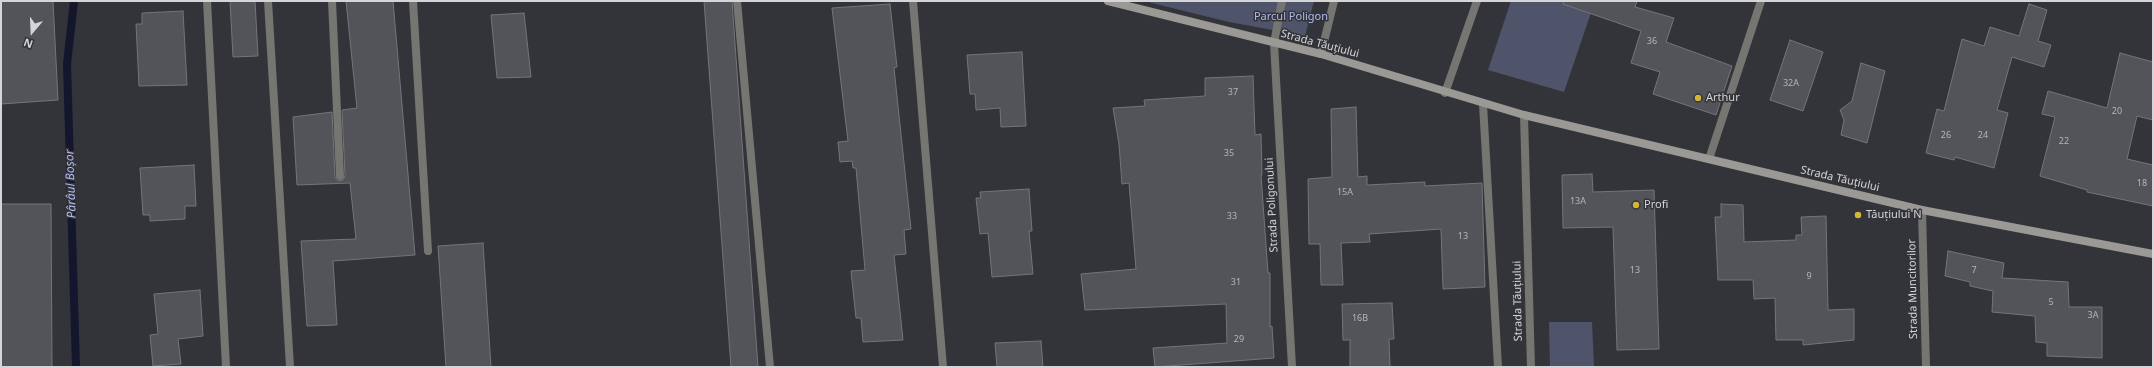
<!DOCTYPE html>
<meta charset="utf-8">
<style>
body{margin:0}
#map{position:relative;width:2154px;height:368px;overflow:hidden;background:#333439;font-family:"Noto Sans",sans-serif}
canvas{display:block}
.frame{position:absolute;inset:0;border:2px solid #d5d5d8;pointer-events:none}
.north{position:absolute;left:12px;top:12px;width:40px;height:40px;-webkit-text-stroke:3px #333439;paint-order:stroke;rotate:199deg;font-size:11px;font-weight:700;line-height:16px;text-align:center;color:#d5d5d8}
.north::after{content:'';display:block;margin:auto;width:14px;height:18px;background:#d5d5d8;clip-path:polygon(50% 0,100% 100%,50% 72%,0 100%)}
</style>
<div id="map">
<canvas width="2154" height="368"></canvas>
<div class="frame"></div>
<div class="north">N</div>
</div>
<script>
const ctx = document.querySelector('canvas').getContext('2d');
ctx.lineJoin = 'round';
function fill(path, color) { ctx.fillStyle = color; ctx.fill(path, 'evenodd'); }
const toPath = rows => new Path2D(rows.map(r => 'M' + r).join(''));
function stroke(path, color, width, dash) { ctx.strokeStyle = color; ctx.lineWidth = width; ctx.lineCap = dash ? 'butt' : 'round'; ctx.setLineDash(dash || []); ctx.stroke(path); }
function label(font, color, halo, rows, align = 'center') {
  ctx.font = font + ' "Noto Sans",sans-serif'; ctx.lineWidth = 3; ctx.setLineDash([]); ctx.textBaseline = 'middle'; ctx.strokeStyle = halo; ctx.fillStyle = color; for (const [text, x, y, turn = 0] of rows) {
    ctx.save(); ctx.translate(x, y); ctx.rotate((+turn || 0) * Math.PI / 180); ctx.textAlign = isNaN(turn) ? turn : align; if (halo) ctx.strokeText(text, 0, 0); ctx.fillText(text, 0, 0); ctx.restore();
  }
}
fill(toPath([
 [1144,1,1314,1,1305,36,1229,22],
 [1511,1,1595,1,1564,92,1488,70],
 [1549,322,1592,322,1594,367,1550,367]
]), '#50546b');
stroke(toPath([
 [74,1,67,64,76,367]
]), '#14162c', 8);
const building = toPath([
 [1,1,53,1,58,100,1,104,1,1],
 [230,1,255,1,258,56,233,57,230,1],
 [346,1,393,1,415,255,333,261,337,325,307,326,301,241,356,239,350,183,297,185,293,117,332,112,335,177,338,181,343,180,345,176,342,110,357,108,346,1],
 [704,1,732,1,758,367,731,367,704,1],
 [1564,1,1637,1,1635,7,1674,18,1666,42,1732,66,1716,115,1653,94,1660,72,1631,63,1641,31,1563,4,1564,1],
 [890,4,897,67,894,68,911,229,904,230,906,254,894,255,903,340,863,342,861,318,856,318,851,271,865,270,856,168,853,168,852,161,840,162,838,142,848,141,832,8,890,4],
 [2029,4,2047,10,2038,41,2051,45,2044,67,2012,57,1997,110,2008,113,1994,168,1955,157,1954,160,1926,153,1937,109,1944,111,1962,39,1984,46,1990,27,2019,36,2029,4],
 [183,11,187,85,139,86,136,24,142,24,142,13,183,11],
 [524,13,531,77,497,78,491,15,524,13],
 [1790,40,1823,52,1803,111,1770,100,1790,40],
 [1022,52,1026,126,1001,127,1000,108,976,110,975,94,970,94,967,55,1022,52],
 [2120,53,2153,62,2153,120,2137,116,2127,159,2153,165,2153,206,2087,192,2087,190,2040,176,2055,117,2042,114,2048,91,2107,108,2120,53],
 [1861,63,1885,71,1867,143,1841,135,1844,120,1840,110,1852,101,1861,63],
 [1253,76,1255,135,1261,134,1262,175,1261,175,1268,273,1270,273,1270,327,1272,326,1274,358,1155,367,1153,348,1227,343,1226,304,1085,310,1081,274,1136,269,1129,183,1122,184,1119,144,1113,108,1145,106,1144,100,1205,96,1205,78,1253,76],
 [1356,107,1358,177,1367,176,1367,185,1425,182,1425,186,1482,183,1485,287,1443,289,1441,229,1369,234,1370,242,1341,243,1343,285,1321,285,1320,244,1309,244,1308,179,1332,177,1331,109,1356,107],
 [194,165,196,206,185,206,185,219,150,221,150,215,143,215,140,168,194,165],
 [1592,174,1593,192,1654,190,1659,349,1617,350,1613,227,1563,228,1562,175,1592,174],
 [1029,189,1032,231,1029,231,1033,274,992,277,988,233,980,234,976,198,981,198,980,192,1029,189],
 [1,204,51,204,52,367,1,367,1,204],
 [1721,204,1743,205,1744,242,1796,240,1796,235,1802,235,1801,217,1826,216,1828,310,1854,309,1854,340,1803,345,1803,340,1776,340,1775,298,1754,299,1753,280,1718,280,1715,217,1721,217,1721,204],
 [483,243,491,367,446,367,438,246,483,243],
 [1948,251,2004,263,2002,278,2068,282,2069,307,2102,307,2102,358,2047,356,2047,343,2036,342,2035,316,1992,312,1993,291,1970,286,1970,282,1945,276,1948,251],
 [200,290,203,336,178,339,181,364,153,366,150,335,158,334,154,294,200,290],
 [1392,303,1394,339,1389,339,1390,367,1350,367,1350,340,1343,340,1342,304,1392,303],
 [1041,341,1043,367,997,367,995,343,1041,341]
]);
fill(building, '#535459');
stroke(building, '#74757a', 1);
stroke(toPath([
 [207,1,226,367],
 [268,1,290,367],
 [332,1,340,176],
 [413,1,428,251],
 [737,1,770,367],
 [913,1,943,367],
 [1274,43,1282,1],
 [1321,54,1334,1],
 [1445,93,1477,1],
 [1709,159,1761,1]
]), '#757572', 8);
stroke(toPath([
 [1274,43,1292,367],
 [1483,104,1498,367],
 [1524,115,1531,367],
 [1922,210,1926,367]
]), '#757572', 8);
stroke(toPath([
 [1108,1,1321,54,1524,115,1922,210,2153,254]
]), '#9a9995', 8);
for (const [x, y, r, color] of [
 [1698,98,4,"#d6b534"],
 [1636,205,4,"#d6b534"],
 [1858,215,4,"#d6b534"]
]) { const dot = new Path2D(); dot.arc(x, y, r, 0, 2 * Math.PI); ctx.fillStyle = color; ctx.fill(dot); stroke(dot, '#333439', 1.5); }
label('9px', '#b4b5b8', null, [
 ["36",1652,41],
 ["32A",1791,83],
 ["37",1233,92],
 ["20",2117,111],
 ["26",1946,135],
 ["24",1983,135],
 ["22",2064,141],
 ["35",1229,153],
 ["18",2142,183],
 ["15A",1345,192],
 ["13A",1578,201],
 ["33",1232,216],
 ["13",1463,236],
 ["13",1635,270],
 ["7",1974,270],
 ["9",1809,276],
 ["31",1236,282],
 ["5",2051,302],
 ["3A",2093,315],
 ["16B",1360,318],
 ["29",1239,339]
]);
label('11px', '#b2baed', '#333439', [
 ["Parcul Poligon",1291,17]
]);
label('11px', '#d5d5d8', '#333439', [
 ["Strada Tăuțiului",1320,44,15],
 ["Strada Tăuțiului",1840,179,13],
 ["Strada Poligonului",1272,205,-93],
 ["Strada Muncitorilor",1913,289,-91],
 ["Strada Tăuțiului",1518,301,-91]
]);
label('11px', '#d5d5d8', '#333439', [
 ["Arthur",1706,98],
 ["Profi",1644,205],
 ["Tăuțiului N",1866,215]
], 'left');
label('italic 12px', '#b3bbee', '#333439', [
 ["Pârâul Boșor",71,184,-92]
]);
</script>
